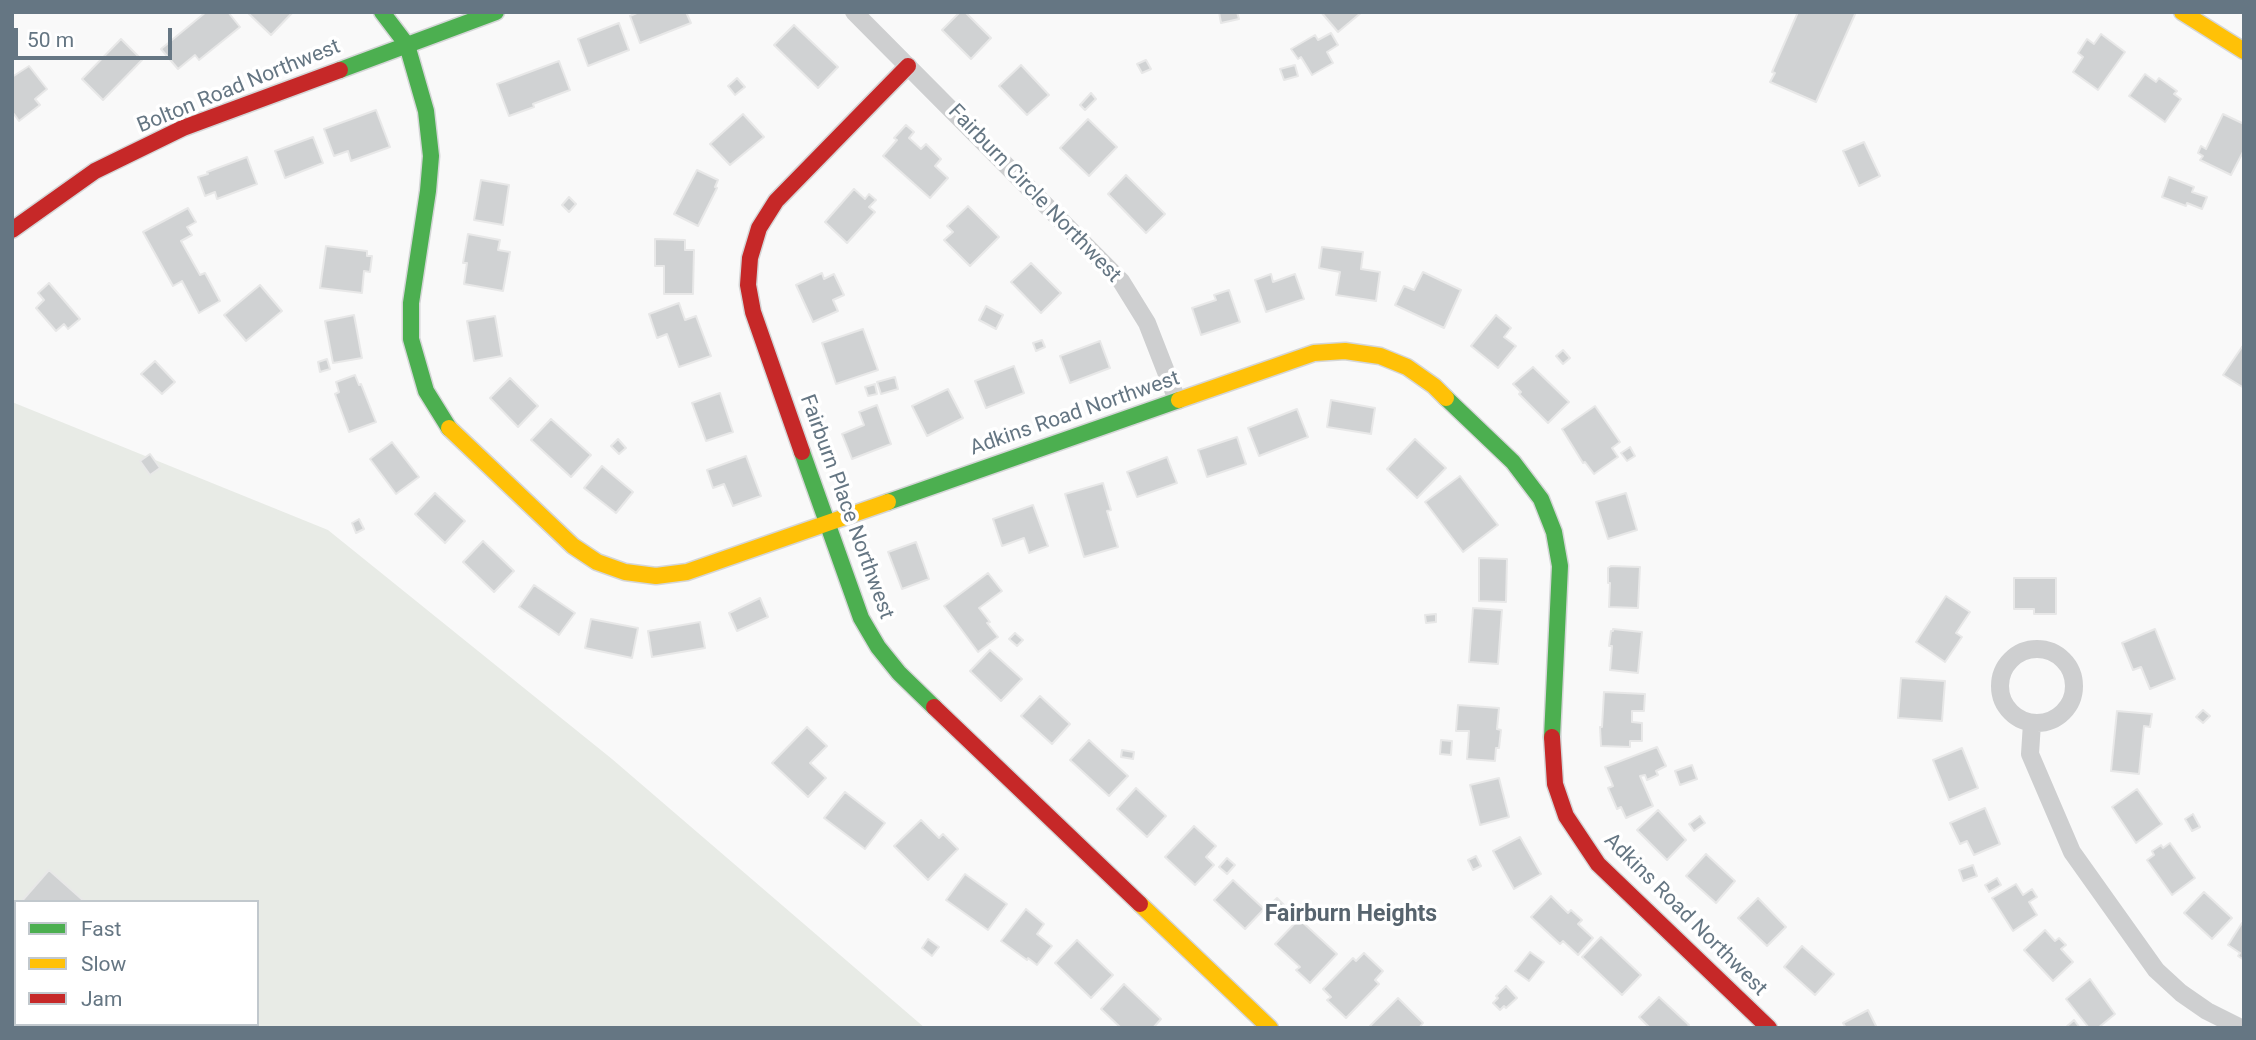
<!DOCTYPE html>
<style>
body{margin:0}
#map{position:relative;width:2256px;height:1040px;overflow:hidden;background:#f9f9f9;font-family:Roboto,sans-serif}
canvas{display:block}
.frame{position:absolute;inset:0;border:14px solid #657683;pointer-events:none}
.legend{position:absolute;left:14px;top:900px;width:245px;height:126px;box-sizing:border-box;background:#fff;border:2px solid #c1c8cd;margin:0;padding:9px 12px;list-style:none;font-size:21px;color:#657683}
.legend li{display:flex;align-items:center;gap:14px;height:35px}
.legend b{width:35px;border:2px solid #c1c8cd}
.scale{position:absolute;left:14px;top:28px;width:158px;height:32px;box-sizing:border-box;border:4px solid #657683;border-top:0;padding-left:9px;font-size:21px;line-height:24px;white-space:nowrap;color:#657683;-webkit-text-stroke:5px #fff;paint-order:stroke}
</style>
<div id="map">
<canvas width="2256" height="1040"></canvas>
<div class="frame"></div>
<ul class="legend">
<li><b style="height:9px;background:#4caf50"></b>Fast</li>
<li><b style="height:9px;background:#ffc107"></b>Slow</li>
<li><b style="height:9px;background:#c62828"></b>Jam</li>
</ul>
<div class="scale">50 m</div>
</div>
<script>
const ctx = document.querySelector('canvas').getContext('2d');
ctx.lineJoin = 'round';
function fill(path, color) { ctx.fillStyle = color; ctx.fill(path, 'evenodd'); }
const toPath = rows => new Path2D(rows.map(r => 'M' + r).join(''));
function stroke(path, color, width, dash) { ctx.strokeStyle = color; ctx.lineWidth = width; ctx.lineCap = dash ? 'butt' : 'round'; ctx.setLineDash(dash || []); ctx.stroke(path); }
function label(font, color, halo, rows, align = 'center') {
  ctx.font = font + ' Roboto,sans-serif'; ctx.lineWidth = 7; ctx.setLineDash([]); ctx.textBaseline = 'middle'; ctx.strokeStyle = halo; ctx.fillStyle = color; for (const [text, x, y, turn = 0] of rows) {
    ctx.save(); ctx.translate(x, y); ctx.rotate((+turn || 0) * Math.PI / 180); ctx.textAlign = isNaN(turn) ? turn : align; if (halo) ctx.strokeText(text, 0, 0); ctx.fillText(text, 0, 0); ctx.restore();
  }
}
fill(toPath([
 [12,402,328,530,612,759,925,1028,12,1028],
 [16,902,257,902,257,1024,16,1024]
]), '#e8ebe6');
const building = toPath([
 [206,12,228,12,240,27,199,60,195,55,178,69,161,49,206,12],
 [247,12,293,12,271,35,247,12],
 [639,12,686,12,691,23,640,43,630,16,639,12],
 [960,12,965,12,991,38,971,59,942,30,960,12],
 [1219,12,1237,12,1239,19,1221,23,1219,12],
 [1321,12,1362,12,1338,32,1321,12],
 [1798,12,1856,12,1816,102,1770,82,1775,73,1772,72,1798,12],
 [619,23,629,50,588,66,578,39,619,23],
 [794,25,838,67,818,88,774,45,794,25],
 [1331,33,1338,45,1327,52,1333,63,1312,75,1301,57,1298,59,1291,49,1315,35,1318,40,1331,33],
 [2101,34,2125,52,2098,90,2073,72,2083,57,2078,53,2087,39,2094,44,2101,34],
 [121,39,142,60,103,100,82,79,121,39],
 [1146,60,1151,69,1142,73,1137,64,1146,60],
 [559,61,570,90,533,104,534,107,509,116,497,84,559,61],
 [1021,65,1049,95,1027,115,999,86,1021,65],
 [1295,65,1298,76,1284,80,1280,69,1295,65],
 [29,66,47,89,35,99,40,105,19,121,14,114,12,115,12,77,29,66],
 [2145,74,2156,82,2159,78,2177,91,2174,94,2181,99,2165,122,2129,96,2145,74],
 [737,78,745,87,735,95,728,86,737,78],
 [1091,93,1096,99,1085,110,1080,105,1091,93],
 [376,110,390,147,351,161,348,151,334,156,324,129,376,110],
 [743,114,764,137,730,165,710,144,743,114],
 [2223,114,2244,124,2244,150,2231,175,2200,160,2203,156,2198,153,2201,146,2206,149,2223,114],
 [1088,119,1117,147,1089,176,1060,148,1088,119],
 [906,125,914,132,909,138,921,149,926,144,941,159,935,166,948,178,930,198,883,156,897,140,894,138,906,125],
 [313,137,323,163,285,178,275,151,313,137],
 [1864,142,1880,176,1859,186,1843,151,1864,142],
 [247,157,257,184,217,199,215,192,205,196,198,177,208,174,207,172,247,157],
 [697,170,718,180,715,187,717,188,698,226,674,214,697,170],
 [1126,175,1165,214,1146,233,1108,194,1126,175],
 [2169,177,2194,187,2192,192,2207,197,2202,209,2187,203,2186,206,2162,197,2169,177],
 [481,180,509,185,503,225,474,220,481,180],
 [854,189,865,199,869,194,876,200,869,207,875,212,847,243,825,222,854,189],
 [569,197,576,204,569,212,562,205,569,197],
 [968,206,999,237,970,266,944,240,953,232,947,226,968,206],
 [188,208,196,222,187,227,192,235,181,241,200,275,205,273,220,301,199,313,182,281,173,286,143,232,188,208],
 [468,234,500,240,498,250,510,252,503,291,464,284,467,263,463,263,468,234],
 [655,239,685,240,685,250,694,250,693,294,664,294,664,266,655,266,655,239],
 [326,246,367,251,367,256,372,256,370,272,364,271,362,293,320,288,326,246],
 [1322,247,1363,252,1361,269,1380,272,1376,301,1336,295,1340,272,1319,268,1322,247],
 [1031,263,1061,293,1041,313,1011,282,1031,263],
 [1423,272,1461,290,1444,328,1395,305,1404,286,1414,290,1423,272],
 [822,273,824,279,834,274,844,295,833,300,838,311,813,322,796,285,822,273],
 [1271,274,1273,282,1295,274,1304,299,1266,312,1255,280,1271,274],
 [49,283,80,319,68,329,64,324,56,331,36,308,44,300,38,293,49,283],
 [260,285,282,311,246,341,224,315,260,285],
 [1229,290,1240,322,1201,335,1192,308,1216,300,1214,295,1229,290],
 [679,303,685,320,696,316,711,356,679,367,667,334,657,338,649,314,679,303],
 [986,306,1003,315,996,329,979,320,986,306],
 [354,315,362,358,333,363,325,321,354,315],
 [1496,315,1511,328,1504,337,1516,346,1498,368,1471,346,1496,315],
 [495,316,502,356,474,361,467,321,495,316],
 [863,329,878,370,836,384,822,343,863,329],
 [1042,340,1045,347,1036,351,1033,343,1042,340],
 [1100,341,1110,368,1070,383,1060,356,1100,341],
 [2244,344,2244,388,2223,375,2244,344],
 [1563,350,1570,358,1563,364,1556,356,1563,350],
 [327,359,330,369,320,372,318,362,327,359],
 [155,361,175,382,162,394,141,374,155,361],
 [1014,366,1024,393,986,408,975,381,1014,366],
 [1533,367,1569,402,1548,423,1519,394,1521,392,1513,384,1533,367],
 [355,375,359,385,361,384,376,422,349,432,335,394,339,392,336,382,355,375],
 [895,377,898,389,881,394,877,382,895,377],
 [510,378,538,406,518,427,490,398,510,378],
 [875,384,877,394,868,396,865,387,875,384],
 [948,389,963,418,927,436,912,406,948,389],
 [720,393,733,432,706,441,692,403,720,393],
 [1331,400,1375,408,1371,434,1327,427,1331,400],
 [877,405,891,444,852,459,842,434,864,425,859,412,877,405],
 [1595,406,1620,442,1612,448,1618,457,1594,474,1585,462,1583,463,1562,429,1595,406],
 [1297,409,1308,437,1259,456,1248,428,1297,409],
 [551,419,591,455,571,477,531,440,551,419],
 [1237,437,1246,464,1207,477,1198,450,1237,437],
 [618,439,626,448,619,454,611,446,618,439],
 [1415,439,1446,468,1417,498,1387,469,1415,439],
 [392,442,419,477,396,494,370,459,392,442],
 [1630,447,1635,456,1627,461,1621,453,1630,447],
 [150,454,160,468,150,475,140,461,150,454],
 [746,456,761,496,733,506,724,484,713,488,707,470,746,456],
 [1167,457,1177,483,1137,497,1127,472,1167,457],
 [602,466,633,492,616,513,584,488,602,466],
 [1460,476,1498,525,1463,552,1425,502,1460,476],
 [1103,483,1111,510,1107,511,1118,547,1084,557,1065,494,1103,483],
 [435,493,465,521,445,543,415,514,435,493],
 [1626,493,1637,530,1608,539,1596,502,1626,493],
 [1033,505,1048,546,1029,553,1024,538,1002,546,993,519,1033,505],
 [359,519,364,529,356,533,352,523,359,519],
 [483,541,514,571,494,592,463,562,483,541],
 [916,542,929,579,902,589,888,552,916,542],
 [1479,558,1507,559,1506,602,1479,601,1479,558],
 [1611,566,1640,567,1638,608,1609,607,1610,583,1608,583,1608,568,1611,566],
 [988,573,1002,591,979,608,990,622,987,623,998,637,978,652,944,606,988,573],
 [2014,578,2056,578,2056,614,2034,614,2034,609,2014,609,2014,578],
 [534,585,575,613,559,635,519,607,534,585],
 [1946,596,1970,612,1956,633,1962,637,1945,662,1916,642,1946,596],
 [760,598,768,617,737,631,729,613,760,598],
 [1473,608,1502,610,1498,664,1469,662,1473,608],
 [1436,614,1436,622,1426,623,1425,615,1436,614],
 [591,619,638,628,632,658,585,648,591,619],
 [700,622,705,648,652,657,648,631,700,622],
 [1613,629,1642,632,1638,673,1610,670,1612,646,1609,646,1611,631,1613,631,1613,629],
 [2155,629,2175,679,2150,689,2141,667,2133,670,2122,643,2155,629],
 [1015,633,1023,640,1017,646,1009,639,1015,633],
 [990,650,1022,679,1001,701,970,671,990,650],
 [1901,678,1945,681,1942,721,1898,718,1901,678],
 [1604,692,1645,694,1644,711,1632,711,1632,722,1642,723,1642,741,1630,741,1630,747,1601,746,1600,727,1602,727,1604,692],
 [1040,696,1070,724,1052,744,1021,716,1040,696],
 [1458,705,1499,708,1497,729,1501,730,1499,748,1496,748,1495,761,1467,759,1469,731,1456,731,1458,705],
 [2203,710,2210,716,2203,723,2196,717,2203,710],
 [2117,711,2152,714,2150,727,2144,726,2139,774,2111,771,2117,711],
 [807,727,827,746,810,763,826,778,808,797,772,763,807,727],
 [1089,740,1128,776,1109,796,1070,760,1089,740],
 [1441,740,1452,741,1451,755,1440,754,1441,740],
 [1657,747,1666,766,1656,771,1658,775,1647,780,1645,775,1640,776,1653,806,1626,818,1621,807,1617,809,1608,788,1613,786,1605,767,1657,747],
 [1962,748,1978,788,1949,800,1933,760,1962,748],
 [1122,750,1134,752,1133,759,1121,757,1122,750],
 [1692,765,1697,779,1680,785,1675,771,1692,765],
 [1499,778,1509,817,1480,825,1470,785,1499,778],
 [1136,788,1166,816,1147,837,1117,809,1136,788],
 [2137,789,2162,824,2136,843,2112,807,2137,789],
 [845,792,885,823,865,849,824,818,845,792],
 [1985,808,2000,844,1974,855,1967,841,1960,844,1950,823,1985,808],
 [1658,810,1686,840,1667,860,1637,830,1658,810],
 [2193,814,2200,827,2192,831,2185,819,2193,814],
 [1700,816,1705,823,1694,831,1689,824,1700,816],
 [921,820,939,838,943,834,958,849,928,880,894,846,921,820],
 [1194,826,1216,846,1206,857,1214,865,1195,885,1165,857,1194,826],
 [1520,837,1541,874,1514,889,1493,851,1520,837],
 [2170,843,2195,878,2172,895,2147,860,2154,855,2152,851,2161,845,2163,848,2170,843],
 [1706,854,1735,881,1716,903,1686,876,1706,854],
 [1476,856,1481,866,1473,870,1468,860,1476,856],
 [1227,858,1235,865,1227,874,1219,867,1227,858],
 [1973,865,1977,876,1963,881,1959,870,1973,865],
 [49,870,85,902,21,902,49,870],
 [965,874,1007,904,988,930,946,900,965,874],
 [1997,878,2001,885,1989,892,1985,885,1997,878],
 [1233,880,1264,909,1245,929,1214,900,1233,880],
 [2016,884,2023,895,2032,889,2037,897,2029,902,2037,915,2013,931,1992,898,2016,884],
 [2204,892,2232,918,2212,939,2184,913,2204,892],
 [1551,896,1568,913,1571,910,1582,920,1578,924,1593,938,1578,955,1563,941,1560,944,1531,917,1551,896],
 [1277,898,1285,906,1278,913,1270,905,1277,898],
 [1758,898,1786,927,1767,946,1738,918,1758,898],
 [16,908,16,973,12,969,12,912,16,908],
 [1026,909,1044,924,1037,934,1052,946,1037,965,1028,958,1027,960,1001,941,1026,909],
 [1299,919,1337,954,1310,983,1296,970,1300,967,1275,944,1299,919],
 [2242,923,2244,924,2244,960,2238,956,2240,953,2228,945,2242,923],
 [2045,930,2055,941,2059,938,2066,945,2061,949,2073,962,2053,981,2024,950,2045,930],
 [1601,937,1641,975,1622,995,1582,957,1601,937],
 [928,939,939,947,932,956,922,948,928,939],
 [1077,940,1113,975,1091,998,1055,963,1077,940],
 [1802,946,1834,974,1815,995,1784,967,1802,946],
 [1530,952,1544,962,1529,981,1515,971,1530,952],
 [1364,953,1383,971,1375,980,1379,984,1346,1018,1327,1000,1331,997,1323,989,1353,958,1356,961,1364,953],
 [2090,979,2115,1014,2098,1028,2089,1028,2066,999,2090,979],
 [1124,984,1161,1019,1153,1028,1121,1028,1101,1009,1124,984],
 [1506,986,1517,998,1506,1008,1504,1006,1500,1010,1493,1003,1498,998,1496,996,1506,986],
 [1659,997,1689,1025,1687,1028,1650,1028,1639,1017,1659,997],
 [1398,998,1423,1023,1419,1028,1371,1028,1370,1026,1398,998],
 [1868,1010,1877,1028,1846,1028,1843,1023,1868,1010],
 [2074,1020,2080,1028,2065,1028,2074,1020]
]);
fill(building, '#d0d2d3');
stroke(building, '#e8e8e8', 2);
const fast = toPath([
 [382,12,407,45,426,111,431,156,428,191,411,303,411,339,426,391,449,428],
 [340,70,496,12],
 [1446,398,1513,462,1541,499,1554,532,1560,566,1552,737],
 [802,452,861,618,878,647,899,673,934,707],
 [888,502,1179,400]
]);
const slow = toPath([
 [2182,12,2244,51],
 [1179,400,1314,353,1345,351,1380,356,1407,367,1434,386,1446,398],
 [449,428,573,546,597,562,625,572,656,576,687,572,888,502],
 [1140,904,1270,1028]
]);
const jam = toPath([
 [12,230,95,171,183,128,340,70],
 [802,452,753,312,748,285,750,258,759,228,776,201,908,66],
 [934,707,1140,904],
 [1552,737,1555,784,1566,816,1598,864,1769,1028]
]);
stroke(fast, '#d5d6d7', 19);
stroke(slow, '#d5d6d7', 19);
stroke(jam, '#d5d6d7', 19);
stroke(toPath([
 [854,12,1121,281,1147,323,1177,400],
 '2000 686a37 37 0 1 1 74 0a37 37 0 1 1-74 0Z',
 [2032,723,2030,754,2072,852,2156,970,2181,993,2207,1011,2241,1028]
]), '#cecfd0', 18);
stroke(fast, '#4caf50', 16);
stroke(slow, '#ffc107', 16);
stroke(jam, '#c62828', 16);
label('21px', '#657683', '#fff', [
 ["Bolton Road Northwest",239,87,-22],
 ["Fairburn Circle Northwest",1034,194,46],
 ["Adkins Road Northwest",1075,414,-19],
 ["Fairburn Place Northwest",846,507,70],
 ["Adkins Road Northwest",1685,915,45]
]);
label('bold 23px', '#57646e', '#fff', [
 ["Fairburn Heights",1351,915]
]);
</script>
